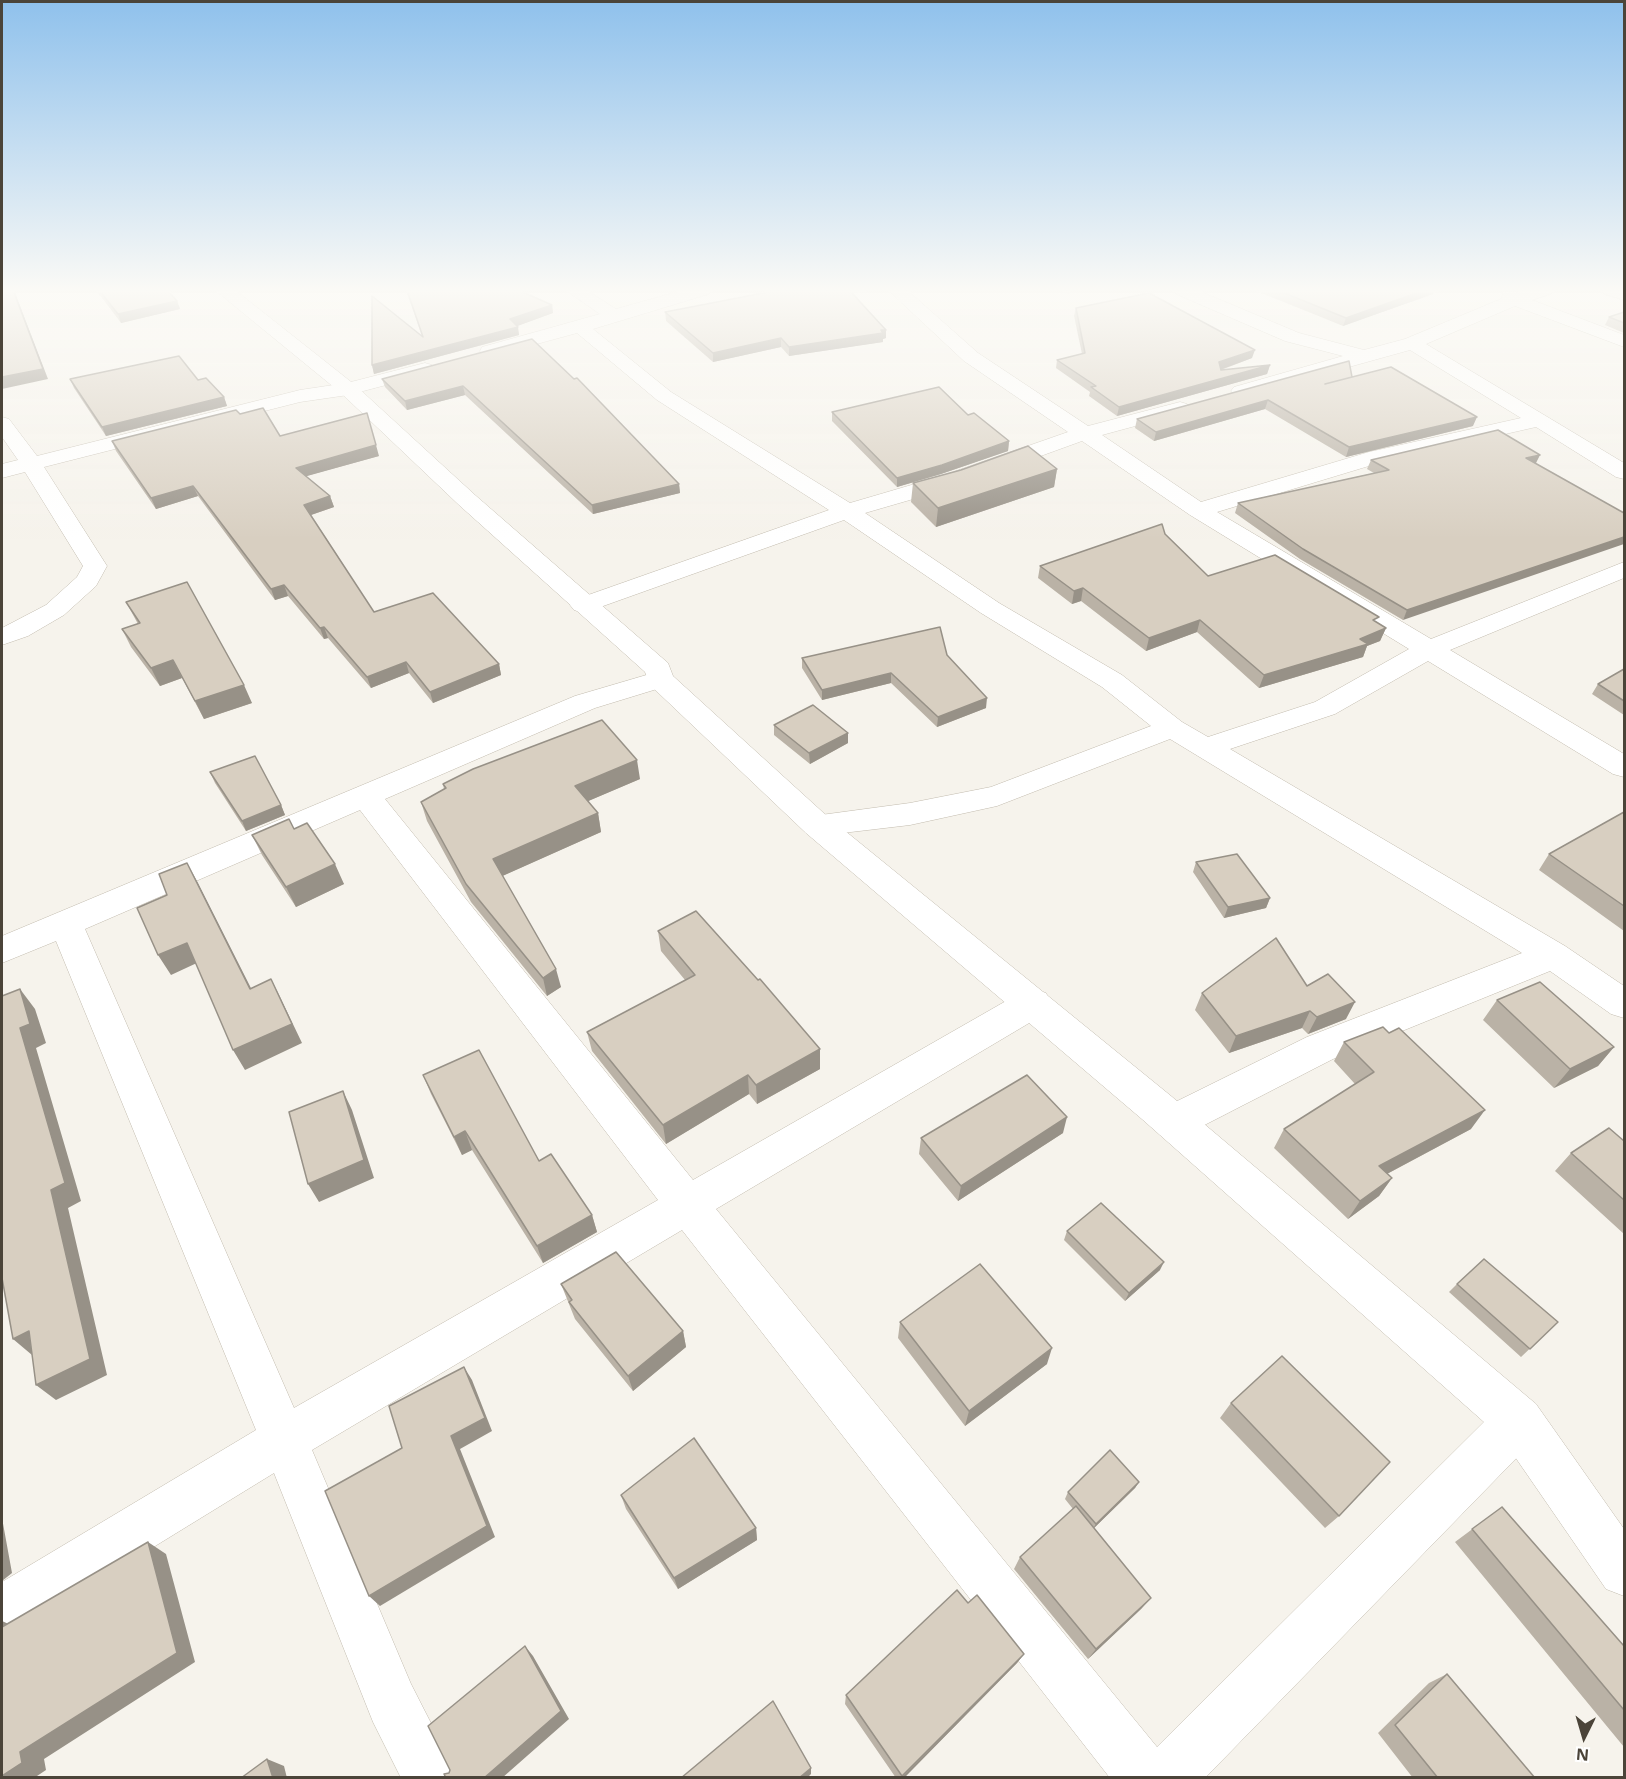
<!DOCTYPE html>
<style>
body{margin:0}
#map{position:relative;width:1626px;height:1779px;overflow:hidden;background:#f6f3ec;font-family:"Noto Sans",sans-serif}
canvas{display:block}
.frame{position:absolute;inset:0;border:3px solid #4b4439;pointer-events:none}
.north{position:absolute;left:1554px;top:1707px;width:60px;height:60px;-webkit-text-stroke:4px #fff;paint-order:stroke;rotate:185deg;font-size:16px;font-weight:700;line-height:24px;text-align:center;color:#4b4439}
.north::after{content:'';display:block;margin:auto;width:21px;height:27px;background:#4b4439;clip-path:polygon(50% 0,100% 100%,50% 72%,0 100%)}
</style>
<div id="map">
<canvas width="1626" height="1779"></canvas>
<div class="frame"></div>
<div class="north">N</div>
</div>
<script>
const ctx = document.querySelector('canvas').getContext('2d');
ctx.lineJoin = 'round';
const toPath = rows => new Path2D(rows.map(r => 'M' + r).join(''));
function stroke(path, color, width, dash) { ctx.strokeStyle = color; ctx.lineWidth = width; ctx.lineCap = dash ? 'butt' : 'round'; ctx.setLineDash(dash || []); ctx.stroke(path); }
function fill(path, color) { ctx.fillStyle = color; ctx.fill(path, 'evenodd'); }
const minor = toPath([
 [565,290,586,290,616,309,684,290,712,290,709,294,593,329,671,392,850,503,942,476,1068,432,964,361,888,290,907,290,978,353,1088,426,1180,402,1187,404,1190,408,1187,412,1102,435,1201,502,1369,452,1521,418,1410,350,1248,395,1234,395,1231,391,1234,387,1343,356,1285,341,1176,294,1173,290,1197,290,1299,333,1364,350,1405,339,1501,299,1503,293,1516,293,1527,290,1554,290,1551,294,1532,300,1624,335,1624,347,1515,306,1426,344,1624,463,1624,479,1616,477,1536,427,1382,462,1217,512,1431,639,1624,562,1624,578,1450,650,1624,754,1624,777,1613,774,1428,661,1335,714,1230,749,1565,946,1624,986,1624,1018,1611,1014,1550,971,1333,1059,1187,1134,1173,1139,1159,1134,1153,1122,1159,1110,1307,1037,1522,953,1170,739,997,806,910,825,817,836,806,833,801,825,806,817,910,803,991,787,1151,726,1102,687,981,613,844,520,592,610,583,613,574,610,570,605,574,600,829,510,657,400,577,333,489,357,482,355,480,351,482,347,600,314,565,290],
 [1082,441,1190,515,1409,649,1315,702,1208,737,1182,722,1122,675,999,603,865,513,958,486,1082,441],
 [1601,290,1624,290,1624,300,1604,294,1601,290],
 [425,363,432,365,435,369,432,373,348,395,300,402,44,467,107,566,96,586,64,615,28,636,2,645,2,628,46,605,77,577,83,566,25,472,2,478,2,464,18,460,2,437,2,417,9,419,37,456,300,390,347,383,425,363],
 [660,671,670,673,674,679,670,685,595,708,385,799,693,1180,1020,993,1033,989,1046,993,1051,1003,1046,1013,716,1209,1157,1747,1502,1404,1519,1398,1536,1404,1542,1421,1536,1438,1205,1778,1110,1778,682,1230,312,1450,411,1684,459,1778,401,1778,373,1722,274,1473,20,1629,2,1637,2,1582,256,1430,56,941,2,963,2,936,575,696,660,671],
 [360,810,658,1200,294,1408,85,929,360,810]
]);
const tertiary = toPath([
 [215,290,235,290,355,385,475,495,668,663,673,676,828,817,1171,1096,1536,1404,1624,1529,1624,1596,1606,1589,1502,1438,1143,1120,806,833,650,685,645,672,459,505,341,393,215,290]
]);
stroke(minor, '#c2bbae', 1);
stroke(tertiary, '#c2bbae', 1);
fill(minor, '#fff');
fill(tertiary, '#fff');
fill(toPath([
 [96,290,167,290,177,301,180,309,121,323],
 [406,290,518,290,552,305,553,313,517,326,519,335,374,374,372,365,422,336],
 [769,290,875,290,853,293,886,330,886,338,883,339,883,342,789,356,781,347,713,362,666,321,665,312,772,292],
 [1061,290,1071,290,1069,294],
 [1254,290,1440,290,1433,293,1433,294,1343,326],
 [1076,308,1252,358,1221,370,1270,365,1267,374,1117,416,1089,396,1090,392,1056,368,1057,360,1082,354,1074,316],
 [1624,312,1624,333,1605,325,1609,317],
 [532,339,679,484,680,493,593,514,465,395,407,410,385,387,382,379],
 [1352,377,1473,426,1346,457,1265,409,1154,441,1135,428,1137,419],
 [70,379,198,380,224,397,227,406,106,436,74,388],
 [832,412,968,415,1009,441,1008,451,941,474,897,487,832,421],
 [1498,430,1403,620,1300,559,1235,513,1238,503,1374,473,1367,469,1371,460],
 [280,436,379,456,306,476,330,496,334,507,311,515,374,612,499,664,501,675,433,703,409,673,371,688,328,638,324,639,288,596,275,600,198,496,156,509,116,451,112,441],
 [1057,469,1054,487,936,527,911,502,913,483],
 [1165,534,1208,576,1377,622,1386,628,1380,641,1367,646,1363,657,1259,688,1197,632,1146,651,1081,601,1072,604,1038,578,1040,566],
 [126,602,252,703,204,719,182,678,160,686,131,647,122,629,138,624],
 [947,655,986,708,937,727,891,683,822,700,802,668,802,658],
 [1624,669,1624,715,1592,694,1598,684],
 [774,725,848,733,848,743,810,764,774,735],
 [210,772,281,805,285,815,246,831,215,783],
 [640,779,588,801,598,813,601,832,502,876,561,987,547,996,471,902,427,821,421,802,444,789,443,784],
 [1624,812,1624,931,1539,870,1549,854],
 [294,829,344,884,296,907,262,855,252,835],
 [1196,862,1270,898,1266,908,1224,918,1193,872],
 [658,931,820,1069,757,1104,749,1094,666,1144,592,1051,587,1032,685,980,661,951],
 [1307,986,1346,1019,1308,1034,1302,1028,1229,1053,1195,1010,1202,993],
 [1497,1000,1614,1047,1598,1066,1554,1088,1483,1020],
 [1344,1042,1471,1129,1387,1174,1392,1178,1379,1196,1348,1219,1274,1148,1284,1129,1355,1084,1334,1061],
 [423,1075,539,1161,592,1215,597,1232,543,1263,472,1150,462,1155,431,1094],
 [1063,1133,958,1201,919,1154,921,1138],
 [1624,1141,1624,1234,1555,1171,1571,1153],
 [1067,1231,1160,1270,1125,1301,1064,1240],
 [561,1284,683,1331,686,1347,633,1391,575,1319],
 [1457,1284,1558,1322,1521,1357,1449,1292],
 [900,1322,1047,1364,965,1426,898,1338],
 [1231,1403,1339,1516,1325,1528,1220,1418],
 [1139,1482,1135,1488,1094,1528,1151,1598,1141,1609,1088,1659,1014,1569,1020,1557,1073,1509,1065,1499,1068,1492],
 [621,1495,756,1528,757,1540,678,1589,626,1509],
 [1502,1507,1624,1646,1624,1747,1455,1542],
 [1024,1654,1017,1663,904,1778,896,1778,845,1704,846,1695],
 [1447,1674,1535,1778,1413,1778,1378,1733,1429,1683]
]), '#bab2a6');
fill(toPath([
 [13,290,14,290,48,379,2,389,2,377],
 [846,290,875,290,846,294],
 [1425,290,1440,290,1433,293,1433,294,1343,326,1346,318],
 [177,301,180,309,121,323,118,314],
 [552,305,553,313,512,328,510,319],
 [518,327,519,335,374,374,372,365],
 [886,330,886,338,883,339,883,342,789,356,789,347],
 [781,338,781,347,713,362,713,353],
 [1255,350,1252,358,1217,371,1219,362],
 [1270,365,1267,374,1117,416,1119,407],
 [463,386,465,395,407,410,405,401],
 [224,397,227,406,106,436,102,427],
 [1268,400,1265,409,1154,441,1156,432],
 [1477,417,1473,426,1346,457,1349,447],
 [1009,441,1008,451,941,474,897,487,897,478],
 [376,445,379,456,300,478,296,468],
 [1540,455,1535,465,1526,458],
 [1057,469,1054,487,936,527,938,508],
 [679,484,680,493,593,514,592,505],
 [193,486,198,496,156,509,151,498],
 [330,496,334,507,308,516,304,505],
 [1624,537,1624,544,1403,620,1407,610],
 [284,585,288,596,275,600,271,589],
 [1083,588,1081,601,1072,604,1074,591],
 [1200,620,1197,632,1146,651,1149,638],
 [324,627,328,638,324,639,320,628],
 [1386,628,1380,641,1367,646,1363,657,1259,688,1264,675],
 [173,660,182,678,160,686,151,668],
 [406,662,409,673,371,688,367,677],
 [499,664,501,675,433,703,430,692],
 [891,673,891,683,822,700,822,690],
 [244,685,252,703,204,719,195,701],
 [987,698,986,708,937,727,938,717],
 [848,733,848,743,810,764,809,753],
 [637,760,640,779,579,805,575,786],
 [281,805,285,815,246,831,242,821],
 [598,813,601,832,498,878,493,859],
 [187,863,198,883,261,1008,250,989],
 [335,864,344,884,296,907,286,887],
 [1270,898,1266,908,1224,918,1228,907],
 [187,943,199,962,171,975,158,955],
 [556,969,561,987,547,996,543,978],
 [271,979,281,999,302,1043,245,1070,233,1050],
 [20,989,35,1009,46,1043,36,1048,81,1201,68,1208,107,1375,56,1400,36,1385,51,1190,20,1028],
 [1355,1002,1346,1019,1308,1034,1317,1017],
 [1310,1011,1302,1028,1229,1053,1236,1036],
 [1614,1047,1598,1066,1554,1088,1570,1069],
 [820,1049,820,1069,757,1104,756,1085],
 [748,1075,749,1094,666,1144,663,1125],
 [343,1091,352,1110,374,1178,319,1202,308,1184],
 [1485,1110,1471,1129,1366,1185,1379,1166],
 [1067,1117,1063,1133,958,1201,961,1186],
 [465,1131,472,1150,462,1155,454,1137],
 [1392,1178,1379,1196,1348,1219,1360,1201],
 [592,1215,597,1232,543,1263,537,1246],
 [1164,1262,1160,1270,1125,1301,1129,1293],
 [29,1331,32,1355,13,1339],
 [683,1331,686,1347,633,1391,628,1376],
 [1052,1348,1047,1364,965,1426,969,1411],
 [464,1367,472,1380,492,1431,460,1449,495,1537,380,1606,369,1596,451,1436],
 [1139,1482,1135,1488,1092,1530,1096,1524],
 [2,1518,12,1573,2,1581],
 [756,1528,757,1540,678,1589,674,1578],
 [148,1542,166,1554,195,1662,44,1759,46,1770,34,1778,2,1778,2,1776,20,1752],
 [1151,1598,1141,1609,1088,1659,1096,1649],
 [2,1621,22,1630,2,1628],
 [525,1646,533,1656,569,1719,502,1778,484,1778],
 [1024,1654,1017,1663,904,1778,901,1778],
 [267,1759,284,1766,287,1778,273,1778],
 [811,1768,811,1774,807,1778,799,1778]
]), '#979187');
const building = toPath([
 [2,290,13,290,43,369,2,377,2,290],
 [99,290,167,290,177,301,118,314,99,290],
 [407,290,518,290,552,305,510,319,518,327,372,365,372,296,423,337,407,290],
 [779,290,849,290,886,330,881,330,883,333,789,347,781,338,713,353,665,312,779,290],
 [1277,290,1425,290,1346,318,1277,290],
 [1149,293,1255,350,1219,362,1221,370,1270,365,1119,407,1091,387,1096,386,1057,360,1085,353,1076,308,1149,293],
 [1624,312,1624,323,1609,317,1624,312],
 [532,339,574,379,577,378,679,484,592,505,463,386,405,401,382,379,532,339],
 [179,356,198,380,206,378,224,397,102,427,70,379,179,356],
 [1349,361,1352,377,1325,384,1391,367,1477,417,1349,447,1268,400,1156,432,1137,419,1349,361],
 [939,387,968,415,974,413,1009,441,942,465,897,478,832,412,939,387],
 [263,408,280,436,367,413,376,445,296,468,330,496,304,505,374,612,433,593,499,664,430,692,406,662,367,677,324,627,320,628,284,585,271,589,193,486,151,498,112,441,236,410,240,414,263,408],
 [1498,430,1540,455,1526,458,1624,513,1624,537,1407,610,1303,549,1238,503,1389,470,1371,460,1498,430],
 [1028,446,1057,469,938,508,913,483,961,470,1028,446],
 [1162,524,1165,534,1208,576,1275,555,1379,617,1373,620,1386,628,1360,639,1368,644,1264,675,1200,620,1149,638,1083,588,1074,591,1040,566,1162,524],
 [187,582,244,685,195,701,173,660,151,668,122,629,140,623,126,602,187,582],
 [940,627,947,655,987,698,938,717,891,673,822,690,802,658,940,627],
 [1624,669,1624,701,1598,684,1624,669],
 [813,705,848,733,809,753,774,725,813,705],
 [602,720,637,760,575,786,598,813,493,859,556,969,543,978,466,884,421,802,446,788,443,784,473,769,602,720],
 [255,756,281,805,242,821,210,772,255,756],
 [1624,812,1624,906,1549,854,1624,812],
 [289,819,294,829,307,823,335,864,286,887,252,835,289,819],
 [1237,854,1270,898,1228,907,1196,862,1237,854],
 [187,863,250,989,271,979,292,1024,233,1050,187,943,158,955,137,908,167,895,159,874,187,863],
 [696,911,758,980,760,979,820,1049,756,1085,748,1075,663,1125,587,1032,695,975,658,931,696,911],
 [1276,938,1307,986,1328,974,1355,1002,1317,1017,1310,1011,1236,1036,1202,993,1276,938],
 [1540,982,1614,1047,1570,1069,1497,1000,1540,982],
 [20,989,30,1024,20,1028,65,1183,51,1190,90,1359,36,1385,29,1331,13,1339,2,1278,2,996,20,989],
 [1383,1027,1389,1033,1399,1028,1485,1110,1379,1166,1392,1178,1360,1201,1284,1129,1374,1072,1344,1042,1383,1027],
 [479,1050,539,1161,551,1154,592,1215,537,1246,465,1131,454,1137,423,1075,479,1050],
 [1027,1075,1067,1117,961,1186,921,1138,1027,1075],
 [343,1091,364,1160,308,1184,289,1112,343,1091],
 [1609,1128,1624,1141,1624,1200,1571,1153,1609,1128],
 [1101,1203,1164,1262,1129,1293,1067,1231,1101,1203],
 [616,1252,683,1331,628,1376,569,1302,572,1300,561,1284,616,1252],
 [1484,1259,1558,1322,1530,1349,1457,1284,1484,1259],
 [980,1264,1052,1348,969,1411,900,1322,980,1264],
 [1282,1356,1390,1462,1339,1516,1231,1403,1282,1356],
 [464,1367,485,1418,451,1436,487,1526,369,1596,325,1491,402,1448,389,1406,464,1367],
 [694,1438,756,1528,674,1578,621,1495,694,1438],
 [1110,1450,1139,1482,1096,1524,1068,1492,1110,1450],
 [1076,1506,1151,1598,1096,1649,1020,1557,1076,1506],
 [1502,1507,1624,1646,1624,1710,1472,1529,1502,1507],
 [148,1542,177,1653,20,1752,22,1763,2,1776,2,1627,148,1542],
 [957,1590,968,1603,977,1595,1024,1654,902,1776,846,1695,957,1590],
 [525,1646,561,1711,484,1778,446,1778,444,1774,449,1773,450,1770,428,1726,525,1646],
 [1447,1674,1535,1778,1438,1778,1395,1725,1447,1674],
 [773,1701,811,1768,799,1778,681,1778,773,1701],
 [267,1759,273,1778,241,1778,267,1759]
]);
fill(building, '#d8cfc1');
stroke(building, '#979187', 1.5);
const sky = ctx.createLinearGradient(0, 0, 0, 539);
sky.addColorStop(0, '#8fc1ec');
sky.addColorStop(0.54, '#fbfaf6');
sky.addColorStop(1, '#fbfaf600');
ctx.fillStyle = sky;
ctx.fillRect(0, 0, 1626, 539);
</script>
